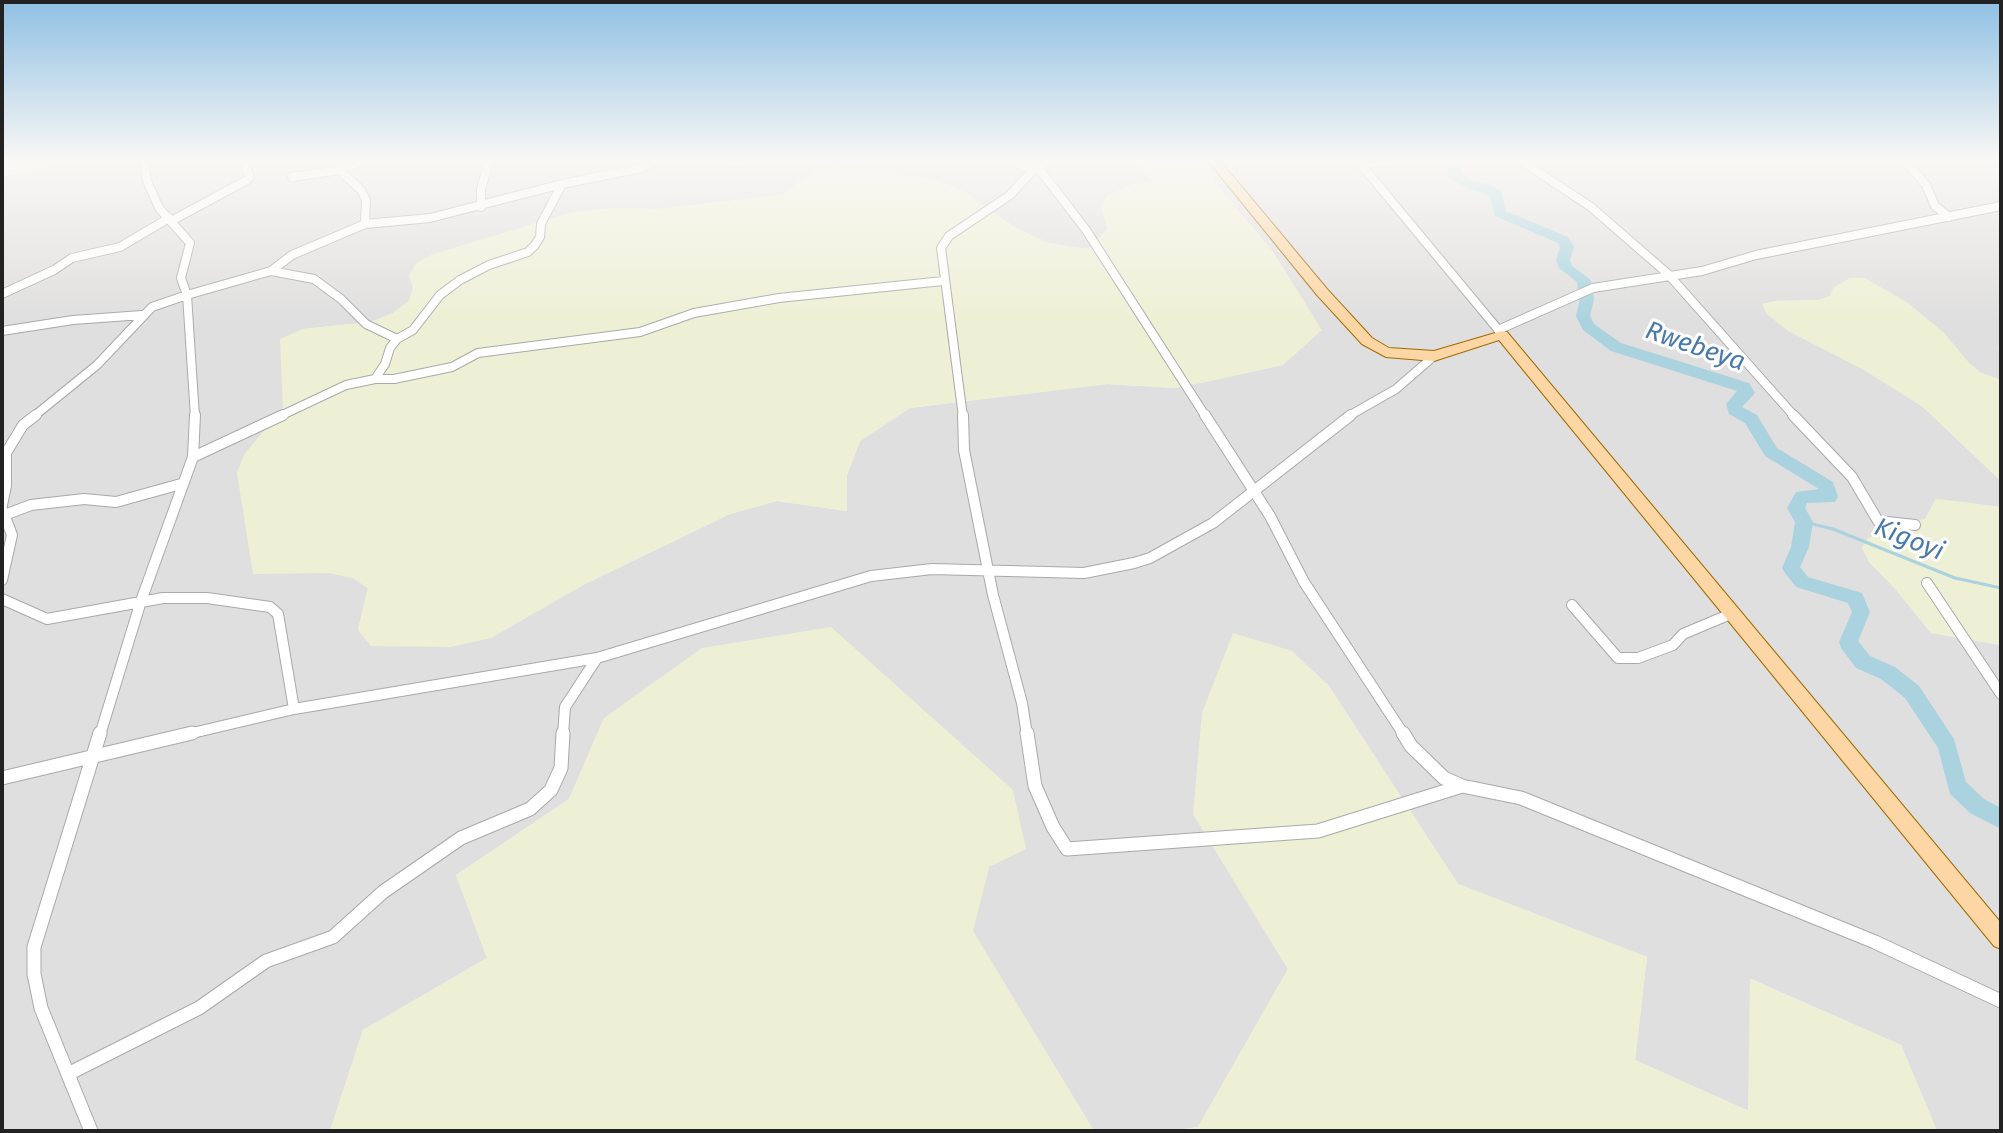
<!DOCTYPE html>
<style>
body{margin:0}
#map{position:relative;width:2003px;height:1133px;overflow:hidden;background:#f2efe9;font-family:"Fira Sans",sans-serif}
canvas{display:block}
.frame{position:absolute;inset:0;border:4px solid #222;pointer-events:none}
</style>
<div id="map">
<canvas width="2003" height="1133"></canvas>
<div class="frame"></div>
</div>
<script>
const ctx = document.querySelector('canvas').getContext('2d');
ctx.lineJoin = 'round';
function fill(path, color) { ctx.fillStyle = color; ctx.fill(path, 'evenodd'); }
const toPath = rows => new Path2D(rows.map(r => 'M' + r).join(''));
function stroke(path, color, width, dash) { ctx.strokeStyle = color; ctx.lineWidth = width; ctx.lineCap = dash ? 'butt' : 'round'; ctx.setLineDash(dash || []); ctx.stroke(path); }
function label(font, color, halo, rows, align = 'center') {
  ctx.font = font + ' "Fira Sans",sans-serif'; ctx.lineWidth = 6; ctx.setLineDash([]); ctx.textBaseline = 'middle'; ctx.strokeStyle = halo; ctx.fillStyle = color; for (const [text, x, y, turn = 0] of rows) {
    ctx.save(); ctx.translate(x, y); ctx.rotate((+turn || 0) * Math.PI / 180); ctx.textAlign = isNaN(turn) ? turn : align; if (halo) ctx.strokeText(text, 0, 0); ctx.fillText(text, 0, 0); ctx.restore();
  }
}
fill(toPath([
 [49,162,1134,162,1155,183,1101,207,1108,229,1088,249,1048,243,1014,227,966,193,933,179,818,168,782,195,657,209,616,208,535,223,497,237,413,288,409,301,393,313,371,322,303,329,283,408,244,455,253,573,330,573,353,578,368,588,358,630,587,583,730,514,777,501,847,511,847,475,860,441,910,408,1107,384,1174,388,1283,365,1219,187,1203,162,2001,162,2001,346,1998,347,2001,353,2001,380,1981,373,1969,363,1943,332,1830,296,1819,300,1774,301,1866,371,1923,407,2001,481,2001,507,1936,499,1925,519,1895,526,1869,562,1896,589,1931,633,2001,645,2001,1131,1937,1131,1901,1045,1751,979,1749,1111,1635,1060,1647,957,1458,884,1327,683,1193,814,1288,969,1198,1127,1171,1131,1094,1131,972,931,989,867,604,718,569,799,456,875,487,958,363,1030,330,1131,2,1131,2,177,45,167]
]), '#e0dfdf');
fill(toPath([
 [1134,162,1203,162,1219,187,1274,253,1322,330,1283,365,1206,382,1174,388,1107,384,910,408,860,441,847,475,847,511,777,501,730,514,587,583,491,638,450,647,371,646,358,630,368,588,353,578,329,573,253,574,237,473,244,455,283,408,280,339,303,329,371,322,393,313,409,301,413,288,409,276,416,263,433,254,574,212,616,208,657,209,782,195,818,168,838,166,933,179,966,193,1014,227,1048,243,1088,249,1108,230,1101,206,1107,196,1135,183,1154,183],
 [1850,278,1865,278,1908,303,1943,332,1969,363,1981,373,2001,380,2001,481,1923,407,1866,371,1788,331,1767,314,1762,304,1774,301,1819,300,1830,296,1833,288],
 [1936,499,2001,507,2001,645,1931,633,1896,590,1869,562,1862,548,1868,538,1895,526,1925,519],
 [831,627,1013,790,1026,849,989,867,973,931,1094,1131,330,1131,363,1030,487,958,456,875,569,799,604,718,702,648],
 [1233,633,1292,651,1327,684,1458,884,1647,957,1635,1060,1748,1111,1750,979,1901,1045,1937,1131,1171,1131,1198,1127,1288,969,1193,814,1202,713]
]), '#eef0d5');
stroke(toPath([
 [1804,522,1833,529,1955,578,2001,588]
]), '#aad3df', 3);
fill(toPath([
 [1452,162,1464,162,1460,172,1473,181,1489,184,1501,191,1506,211,1568,237,1574,247,1570,260,1572,266,1591,280,1594,299,1590,316,1594,324,1621,343,1749,383,1755,393,1742,407,1757,415,1777,448,1833,482,1838,497,1835,502,1807,503,1805,508,1813,522,1809,547,1800,567,1808,577,1862,593,1870,612,1858,641,1870,656,1895,667,1919,686,1954,739,1966,782,1984,799,2001,808,2001,829,1970,813,1950,794,1938,748,1905,698,1881,679,1856,668,1841,648,1839,642,1852,612,1848,603,1796,587,1785,573,1782,568,1791,547,1795,522,1787,508,1796,492,1819,489,1765,456,1745,423,1729,414,1726,404,1737,391,1611,351,1583,330,1576,316,1580,299,1577,282,1559,268,1556,260,1560,247,1558,243,1495,216,1490,196,1464,187,1448,176,1447,173,1452,162]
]), '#aad3df');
const streetFar2 = toPath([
 [338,162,339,170,361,190,366,200,365,224],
 [724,162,746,162],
 [1013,162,1033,170],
 [1034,162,1086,230,1206,417],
 [1359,162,1501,333],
 [1523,162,1591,207,1668,274,1795,417],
 [1906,162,1926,185,1935,206,1949,217],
 [1360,163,1394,162],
 [292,177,339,170,360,162],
 [481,207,481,189,489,162],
 [171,221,247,180,250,177,244,162],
 [271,271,314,279,341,299,366,324,397,339],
 [2,294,54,270,72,258,120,247,169,218],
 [1498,330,1593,288,1702,271,1756,255,2001,206],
 [2,331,73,320,142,315],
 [375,379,394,379,452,367,478,353,640,332,694,313,779,298,943,281],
 [33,417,97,365,152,307,187,295,181,278,190,243,159,208,147,181,144,162],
 [195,417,187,295,271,271,292,255,365,224,430,218,562,184,641,168,652,162],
 [278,417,346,385,375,379,385,364,390,348,397,339,413,330,440,295,460,280,489,265,528,252,535,245,540,237,541,224,562,184],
 [963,417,941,248,949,236,1010,195,1033,170,1046,162],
 [1347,417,1396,389,1434,356]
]);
const streetFar1 = toPath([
 [963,415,964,450,993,595,1022,703,1027,735],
 [1205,415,1270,516,1304,582,1404,735],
 [1793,415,1852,477,1878,521,1915,525],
 [193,457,283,415],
 [2,505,6,486,6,453,23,425,36,415],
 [2,509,12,535,2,580],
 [2,516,31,505,84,499,116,502,181,484],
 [1927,583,2001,694],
 [2,599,47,619,163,598,207,598,270,607,278,614,294,709],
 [1572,605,1618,658,1638,658,1673,645,1683,634,1733,613],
 [100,735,141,601,193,457,195,415],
 [184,735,294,709,597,658,871,576,932,569,1084,573,1134,563,1150,558,1213,523,1351,415],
 [563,735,565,707,597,658]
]);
const street = toPath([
 [1027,733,1035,786,1053,827,1067,849,1318,831,1462,786],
 [1403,733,1411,746,1444,778,1462,786,1521,798,1875,942,2001,1001],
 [2,778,192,733],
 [68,1074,199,1008,266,961,333,937,383,892,461,838,530,809,551,790,561,768,563,733],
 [91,1131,41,1008,34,974,34,947,100,733]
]);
const primary = toPath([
 [1209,162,1221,162,1327,289,1372,338,1389,348,1434,351,1502,331,1507,332,2001,923,2001,949,1994,946,1499,340,1434,361,1386,357,1362,344,1317,295,1209,162]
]);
stroke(streetFar2, '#a9a9a9', 10);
stroke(streetFar1, '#a9a9a9', 12);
stroke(street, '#a9a9a9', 15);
stroke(primary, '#a06b00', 2);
stroke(streetFar2, '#fff', 8);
stroke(streetFar1, '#fff', 10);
stroke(street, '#fff', 13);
fill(primary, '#fcd6a4');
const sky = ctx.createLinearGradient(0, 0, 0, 321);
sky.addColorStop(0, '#8fc0e4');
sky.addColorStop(0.5, '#f9f8f5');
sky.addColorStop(1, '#f9f8f500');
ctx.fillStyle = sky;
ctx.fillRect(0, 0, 2003, 321);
label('italic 26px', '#4a7aab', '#fff', [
 ["Rwebeya",1695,347,19],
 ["Kigoyi",1909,540,22]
]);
</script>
